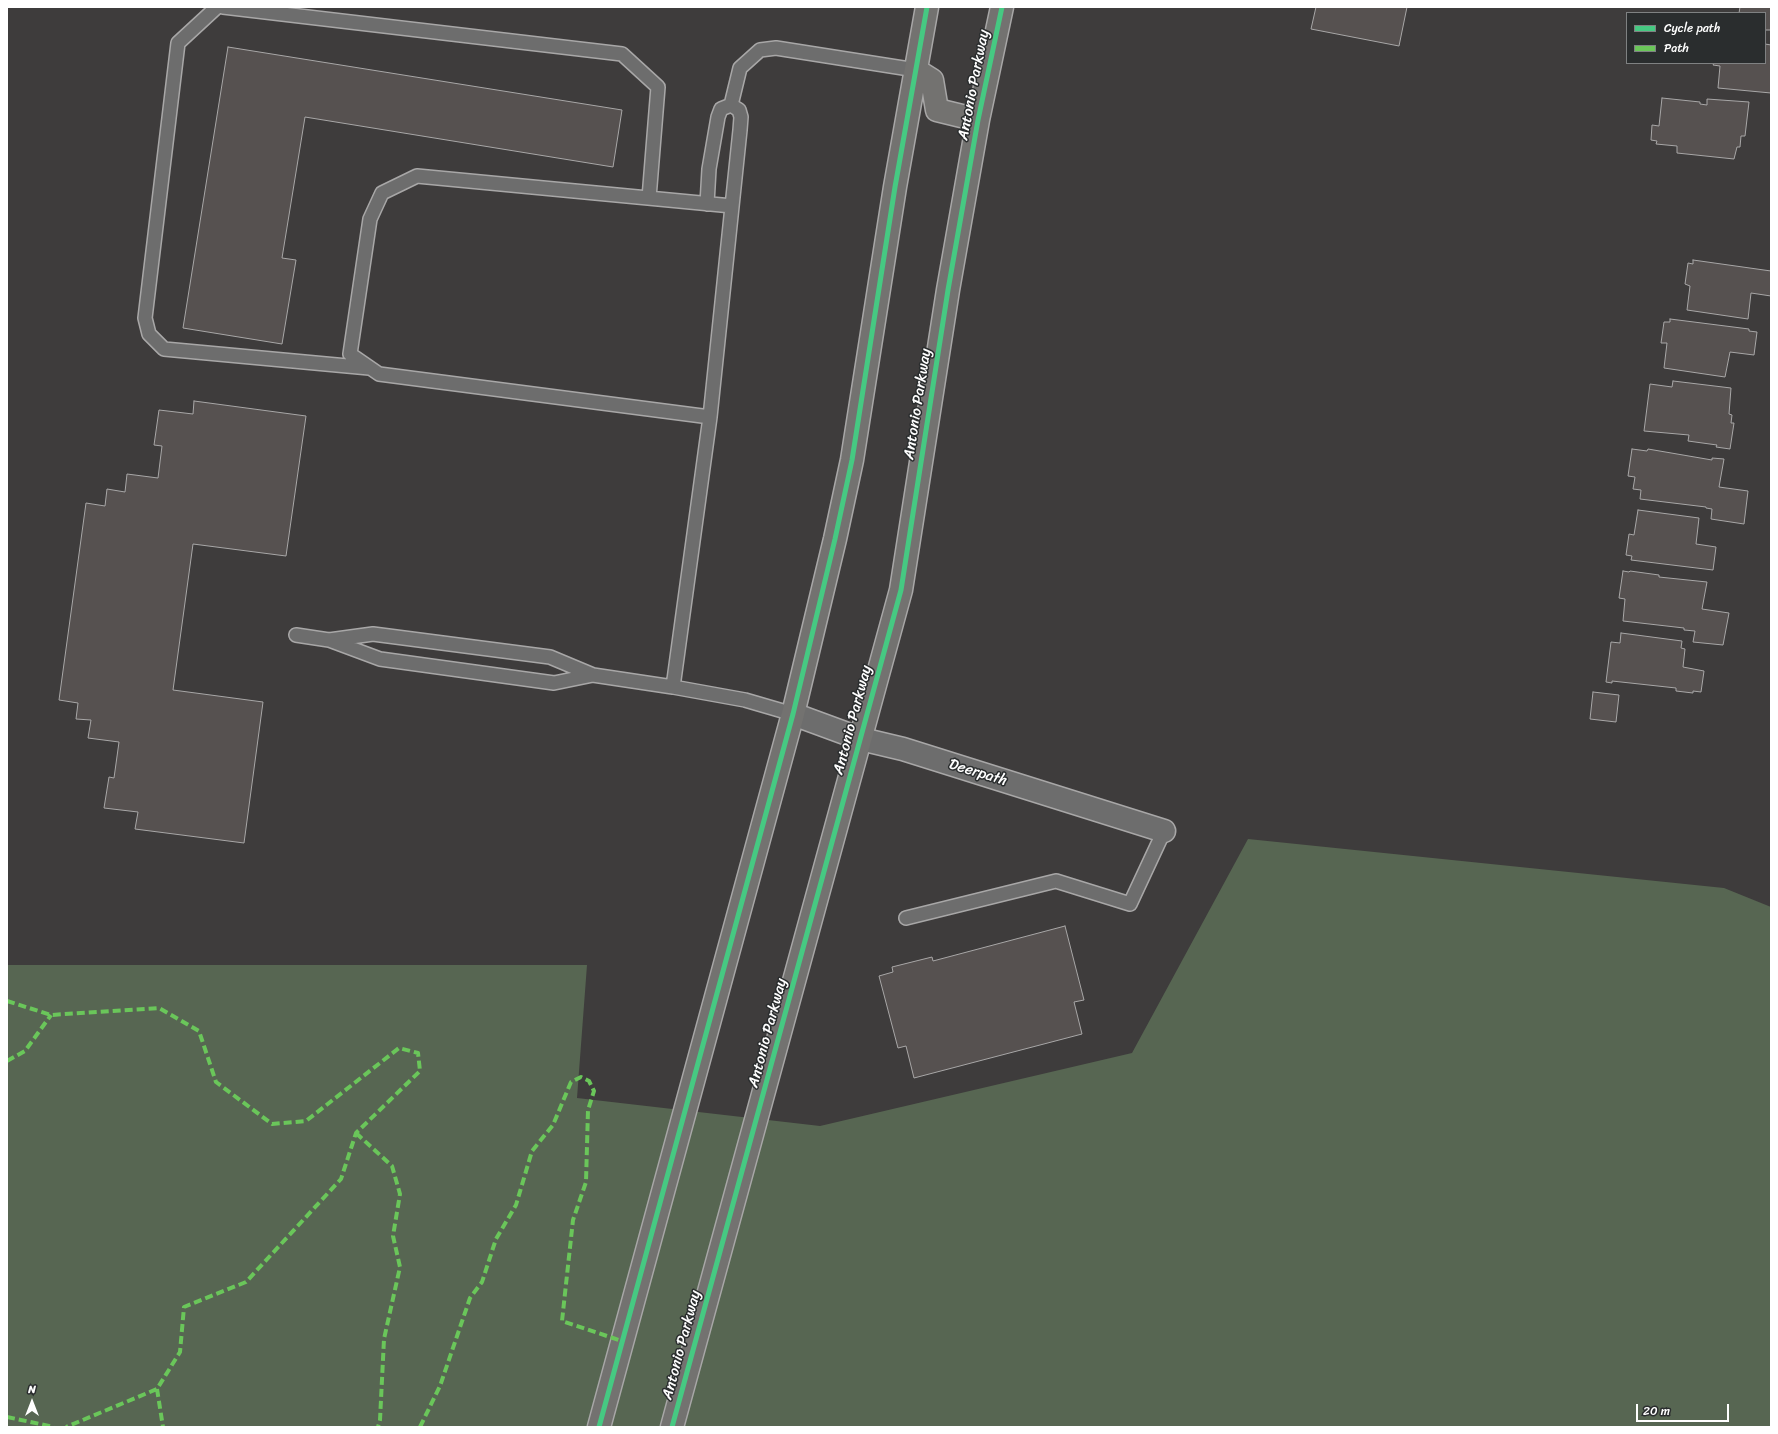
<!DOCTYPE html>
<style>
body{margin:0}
#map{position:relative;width:1778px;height:1434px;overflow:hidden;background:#3e3c3c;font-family:Sriracha,sans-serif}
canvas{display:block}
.frame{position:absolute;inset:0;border:8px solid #fff;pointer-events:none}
.legend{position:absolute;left:1626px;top:12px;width:140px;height:52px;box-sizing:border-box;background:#2a2d2e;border:1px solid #7f8182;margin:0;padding:5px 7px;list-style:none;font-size:12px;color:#fff}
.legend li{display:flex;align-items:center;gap:8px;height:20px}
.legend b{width:20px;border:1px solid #7f8182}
.north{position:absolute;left:12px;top:1382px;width:40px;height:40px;-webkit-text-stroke:3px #2a2d2e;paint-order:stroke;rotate:0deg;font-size:11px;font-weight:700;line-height:16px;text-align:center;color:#fff}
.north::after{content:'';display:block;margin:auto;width:14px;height:18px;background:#fff;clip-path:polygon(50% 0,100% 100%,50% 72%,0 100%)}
.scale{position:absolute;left:1636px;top:1404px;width:93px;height:18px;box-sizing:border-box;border:2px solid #fff;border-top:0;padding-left:5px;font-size:12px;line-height:14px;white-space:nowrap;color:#fff;-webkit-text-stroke:3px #2a2d2e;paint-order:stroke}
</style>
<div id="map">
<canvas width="1778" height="1434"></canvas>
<div class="frame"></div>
<ul class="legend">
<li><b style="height:5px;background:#46c982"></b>Cycle path</li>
<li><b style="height:5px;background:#6ac65a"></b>Path</li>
</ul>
<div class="north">N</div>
<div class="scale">20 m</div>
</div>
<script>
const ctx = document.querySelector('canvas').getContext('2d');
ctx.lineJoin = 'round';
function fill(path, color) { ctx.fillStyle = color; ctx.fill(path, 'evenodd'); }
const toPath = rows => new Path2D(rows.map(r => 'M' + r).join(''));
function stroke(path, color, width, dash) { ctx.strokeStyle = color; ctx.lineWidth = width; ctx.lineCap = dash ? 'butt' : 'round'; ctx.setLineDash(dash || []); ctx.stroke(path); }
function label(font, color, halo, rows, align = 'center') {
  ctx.font = font + ' Sriracha,sans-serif'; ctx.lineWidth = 3; ctx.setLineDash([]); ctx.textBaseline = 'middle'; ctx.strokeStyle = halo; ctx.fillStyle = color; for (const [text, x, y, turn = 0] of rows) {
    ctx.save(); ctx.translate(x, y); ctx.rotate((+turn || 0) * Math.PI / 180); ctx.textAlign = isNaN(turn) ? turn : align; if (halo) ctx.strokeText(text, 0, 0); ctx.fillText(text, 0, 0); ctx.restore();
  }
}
fill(toPath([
 [1248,839,1724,888,1771,907,1771,1427,7,1427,7,965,587,965,577,1098,820,1126,1132,1053]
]), '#576652');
const building = toPath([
 [1316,7,1407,7,1399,46,1311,29,1316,7],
 [1740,7,1771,7,1771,30,1765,30,1765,13,1739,13,1740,7],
 [1765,44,1771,45,1771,93,1718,88,1720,66,1713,65,1714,63,1765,63,1765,44],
 [228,47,622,110,613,167,305,117,282,258,296,260,282,344,183,328,228,47],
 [1662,98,1700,102,1700,104,1707,105,1707,99,1749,102,1745,136,1741,136,1740,147,1737,147,1734,159,1677,153,1677,146,1656,144,1657,141,1651,140,1652,125,1659,126,1662,98],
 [1693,260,1771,271,1771,296,1751,293,1748,319,1687,310,1690,286,1685,284,1688,263,1693,264,1693,260],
 [1670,319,1749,329,1749,331,1757,332,1754,355,1730,352,1725,377,1664,368,1667,343,1661,343,1664,322,1670,322,1670,319],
 [1673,381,1731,388,1729,414,1732,415,1731,423,1734,423,1730,449,1716,447,1717,445,1688,441,1689,435,1644,431,1650,384,1672,387,1673,381],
 [194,401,306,416,286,556,193,544,173,690,263,702,244,843,135,829,138,812,104,808,109,777,114,778,119,742,88,738,91,720,76,719,78,703,59,700,86,503,105,506,107,489,125,492,127,474,158,478,162,446,154,445,159,410,193,414,194,401],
 [1632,449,1647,451,1648,449,1712,460,1712,458,1724,459,1719,487,1748,491,1744,524,1711,519,1712,509,1706,508,1706,507,1640,499,1641,490,1633,489,1635,477,1628,476,1632,449],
 [1638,510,1699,518,1696,544,1716,547,1713,570,1631,560,1632,556,1626,555,1629,534,1634,535,1638,510],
 [1623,571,1629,572,1630,571,1659,575,1659,577,1707,582,1702,609,1729,613,1723,645,1693,642,1695,631,1684,630,1684,628,1623,621,1625,599,1619,598,1623,571],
 [1621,633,1682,641,1681,648,1685,649,1683,667,1704,671,1701,692,1693,691,1693,693,1676,691,1676,688,1612,681,1612,683,1606,682,1611,642,1620,643,1621,633],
 [1593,692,1619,695,1616,722,1590,719,1593,692],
 [1065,926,1084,1000,1074,1002,1082,1034,914,1078,906,1046,898,1048,879,976,893,972,892,967,932,957,933,961,1065,926]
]);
fill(building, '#565150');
stroke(building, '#a8a7a7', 1);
const service = toPath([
 [217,7,178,43,145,318,149,334,164,349,369,368],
 [223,7,622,54,658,87,649,198],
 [731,105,740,68,760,50,776,48,916,70],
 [707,204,709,169,718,117,721,109,731,105],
 [710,417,379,374,350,354,370,219,382,193,417,176,732,206],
 [296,635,329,640,380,659,554,683,593,675],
 [329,640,373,634,550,657,593,675,673,687,745,700,793,714],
 [673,687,710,417,740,130,741,117,739,110,731,105],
 [906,918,1056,881,1130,904,1164,831]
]);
const minor = toPath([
 [793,714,861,739,903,749,1164,831]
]);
const primary = toPath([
 [916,70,932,80,937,110,978,120],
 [599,1427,793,714,835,539,852,460,895,187,927,7],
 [672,1427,901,590,948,290,978,120,1002,7]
]);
stroke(service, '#a8a7a7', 16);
stroke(minor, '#a8a7a7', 25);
stroke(primary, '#a8a7a7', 25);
stroke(service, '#6d6d6d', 13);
stroke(minor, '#6d6d6d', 22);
stroke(primary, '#737270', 22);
stroke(toPath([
 [7,1001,51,1015,159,1008,199,1031,216,1082,272,1124,306,1121,399,1048,418,1053,420,1071,356,1133,341,1179,246,1282,184,1307,180,1352,157,1389,66,1427],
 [7,1061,25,1051,51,1015],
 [356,1133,392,1166,400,1194,393,1236,400,1267,384,1339,380,1420,378,1427],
 [157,1389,163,1427],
 [7,1417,54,1427],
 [420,1427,440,1386,470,1298,482,1282,496,1239,516,1205,532,1151,553,1125,571,1082,581,1077,589,1081,594,1091,588,1110,586,1182,573,1220,562,1321,622,1341]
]), '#6ac65a', 4, [8, 4]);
stroke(toPath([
 [599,1427,793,714,835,539,852,460,895,187,927,7],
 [672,1427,901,590,948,290,978,120,1002,7]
]), '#46c982', 5);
label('15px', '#fff', '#2a2d2e', [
 ["Antonio Parkway",974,85,-79],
 ["Antonio Parkway",918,404,-81],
 ["Antonio Parkway",853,720,-75],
 ["Deerpath",978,773,17],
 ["Antonio Parkway",768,1033,-75],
 ["Antonio Parkway",682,1345,-75]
]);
</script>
